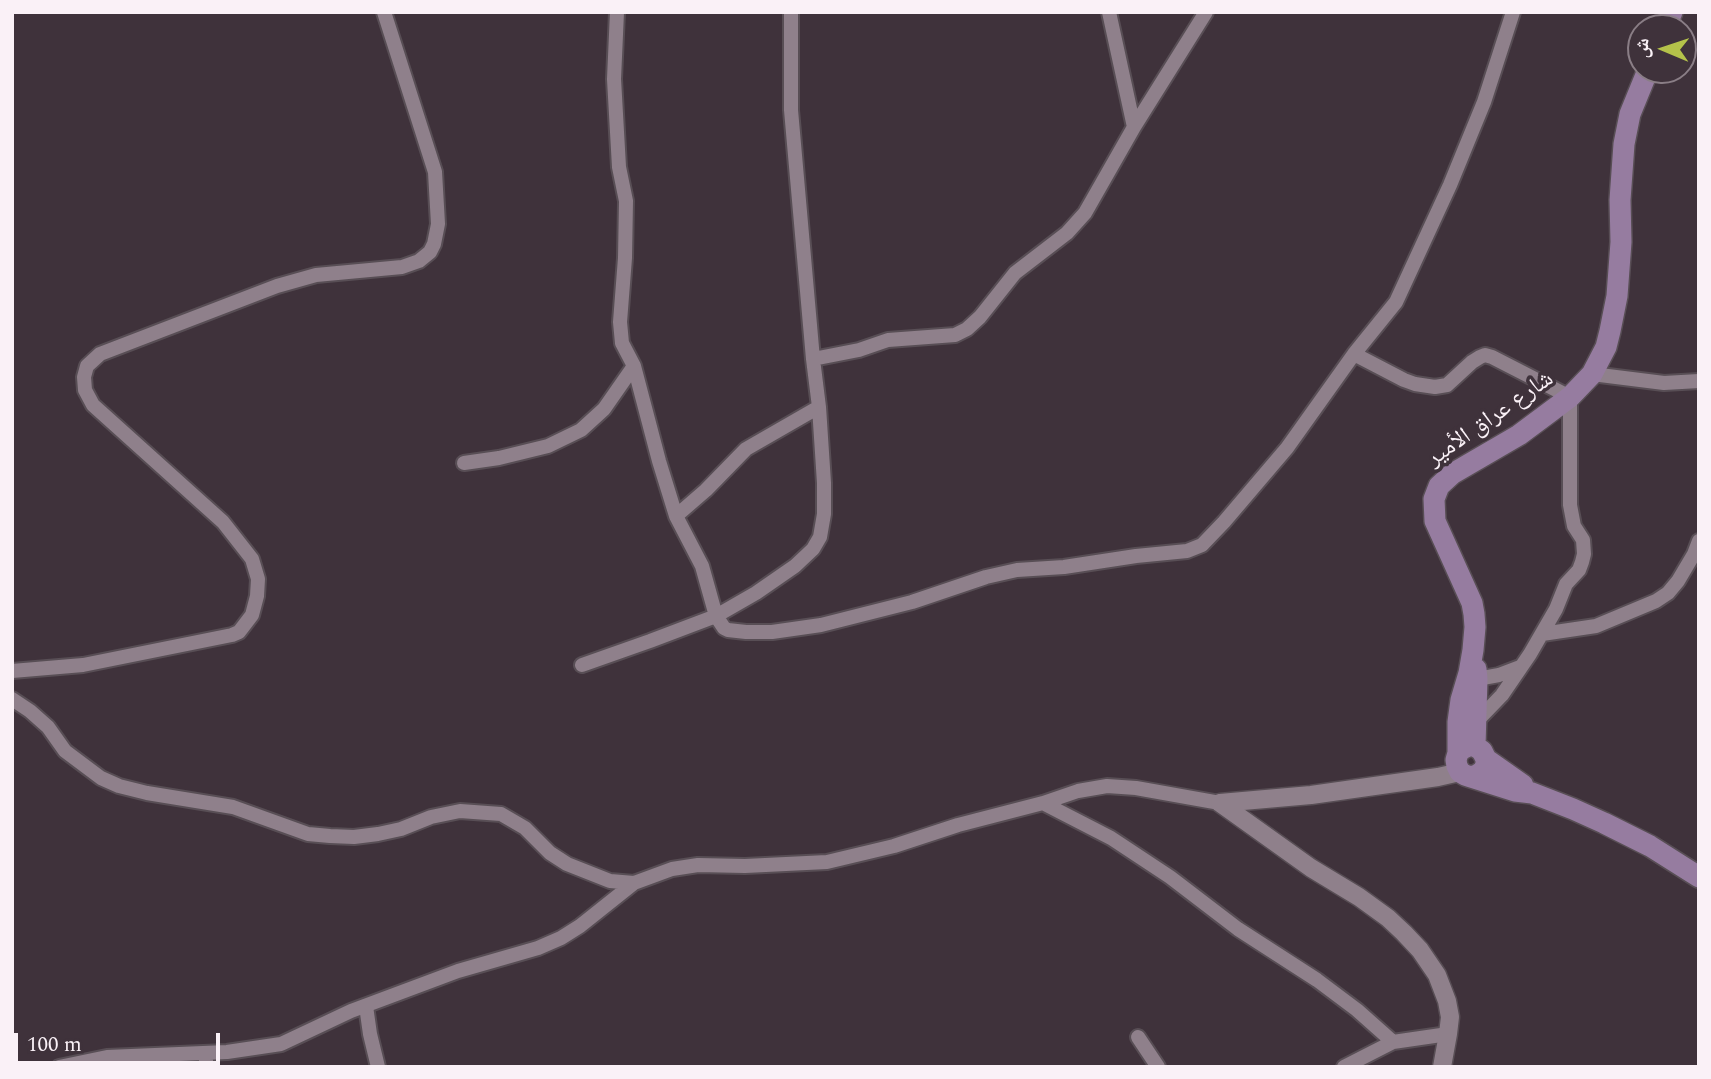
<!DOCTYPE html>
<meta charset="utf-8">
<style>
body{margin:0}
#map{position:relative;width:1711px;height:1079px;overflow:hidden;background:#3f323b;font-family:Spectral,"Noto Naskh Arabic",serif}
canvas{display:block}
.frame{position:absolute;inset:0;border:14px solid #faf1f7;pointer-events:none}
.north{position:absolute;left:1627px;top:14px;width:70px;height:70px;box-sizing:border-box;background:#3f323b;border:2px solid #8a7e86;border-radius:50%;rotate:272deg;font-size:19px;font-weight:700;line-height:28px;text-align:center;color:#faf1f7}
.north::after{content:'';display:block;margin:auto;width:24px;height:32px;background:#b4c24a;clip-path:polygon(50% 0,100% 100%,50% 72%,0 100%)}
.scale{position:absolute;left:14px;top:1033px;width:206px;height:32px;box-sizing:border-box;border:4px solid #faf1f7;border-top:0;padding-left:9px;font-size:21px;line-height:24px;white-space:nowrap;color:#faf1f7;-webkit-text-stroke:5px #3f323b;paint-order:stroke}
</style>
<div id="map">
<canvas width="1711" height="1079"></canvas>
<div class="frame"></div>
<div class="north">ش</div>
<div class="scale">100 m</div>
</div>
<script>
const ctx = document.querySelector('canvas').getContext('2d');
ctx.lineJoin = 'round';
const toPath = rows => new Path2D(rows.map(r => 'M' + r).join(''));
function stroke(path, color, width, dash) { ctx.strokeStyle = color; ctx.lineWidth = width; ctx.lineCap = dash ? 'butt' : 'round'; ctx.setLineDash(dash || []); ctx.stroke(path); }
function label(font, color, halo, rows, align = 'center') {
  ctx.font = font + ' Spectral,"Noto Naskh Arabic",serif'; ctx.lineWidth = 7; ctx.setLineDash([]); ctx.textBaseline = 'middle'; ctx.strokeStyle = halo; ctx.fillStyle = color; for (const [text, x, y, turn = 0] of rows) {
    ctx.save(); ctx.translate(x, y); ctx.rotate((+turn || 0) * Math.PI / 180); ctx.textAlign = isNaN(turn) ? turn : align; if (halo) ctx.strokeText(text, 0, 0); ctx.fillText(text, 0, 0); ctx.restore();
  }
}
const minor = toPath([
 [617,12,614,79,619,167,626,201,625,258,620,322,622,343,634,366,659,461,676,516,702,566,716,616,724,628,728,630,746,632,772,632,821,625,912,602,986,577,1017,570,1064,567,1136,556,1187,551,1202,545,1224,522,1287,448,1354,354,1396,302,1450,185,1484,102,1513,12],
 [1109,12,1134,127],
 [1354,354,1404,380,1415,384,1435,387,1447,385,1472,362,1480,357,1485,355,1492,357,1570,397,1570,505,1574,526,1583,540,1584,554,1582,562,1579,570,1566,584,1556,609,1530,654,1502,695,1476,722],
 [813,359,859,350,888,340,955,335,967,329,980,317,1015,273,1067,233,1085,213,1134,127,1206,12],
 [1592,374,1664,383,1699,381],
 [464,463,499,458,548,446,581,430,604,409,634,366],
 [676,516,706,490,746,449,819,407],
 [1542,634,1596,626,1656,601,1668,593,1678,581,1694,554,1699,541],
 [582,665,650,641,716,616,756,593,795,566,813,549,820,537,824,514,824,483,819,407,813,359,791,110,791,12],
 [12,671,83,665,232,635,239,632,252,615,257,596,258,579,252,559,223,522,93,405,85,390,84,377,87,366,100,354,277,286,316,275,402,267,419,261,430,252,434,244,438,224,435,172,384,12],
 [1477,679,1499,675,1520,667],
 [12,699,30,711,48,727,65,751,101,778,119,786,147,793,233,807,308,834,330,836,354,837,378,834,401,829,431,817,460,811,501,814,525,828,550,853,567,864,610,881,634,883],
 [1043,803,1111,838,1170,877,1238,929,1317,980,1357,1010,1393,1042],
 [366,1006,370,1034,378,1067],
 [1138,1037,1158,1067],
 [206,1053,206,1067],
 [59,1067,107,1057,227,1052,281,1044,351,1011,458,971,538,948,561,938,580,926,634,883,672,869,698,865,745,866,827,862,894,846,958,825,1043,803,1078,791,1107,786,1136,788,1220,803],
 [1344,1067,1393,1042,1448,1034]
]);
const tertiary = toPath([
 [1220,803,1311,868,1359,897,1388,918,1404,933,1420,950,1437,975,1447,1001,1450,1017,1448,1034,1442,1067],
 [1220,803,1311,795,1438,777,1460,772]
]);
const secondary = toPath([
 [1665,28,1672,12],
 [1475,746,1477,679,1476,669],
 [1458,753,1458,722,1461,700,1469,673,1473,650,1475,627,1474,614,1472,603,1435,521,1434,499,1439,486,1452,474,1519,435,1570,397,1592,374,1606,347,1610,331,1617,296,1621,242,1620,200,1624,144,1630,114,1648,70],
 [1486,759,1486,765,1483,771,1477,775,1471,777,1465,775,1460,772,1457,766,1456,760,1458,753,1462,749,1468,746,1475,746,1482,751,1486,759,1523,785],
 [1471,777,1515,791,1532,793,1573,809,1604,823,1650,846,1699,877]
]);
stroke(minor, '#584e55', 18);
stroke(tertiary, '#584e55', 21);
stroke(secondary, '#584e55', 24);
stroke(minor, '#8f808b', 14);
stroke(tertiary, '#8f808b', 18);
stroke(secondary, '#967ca0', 21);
label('24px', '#faf1f7', '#3f323b', [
 ["شارع عراق الأمير",1491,420,-35]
]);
</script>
